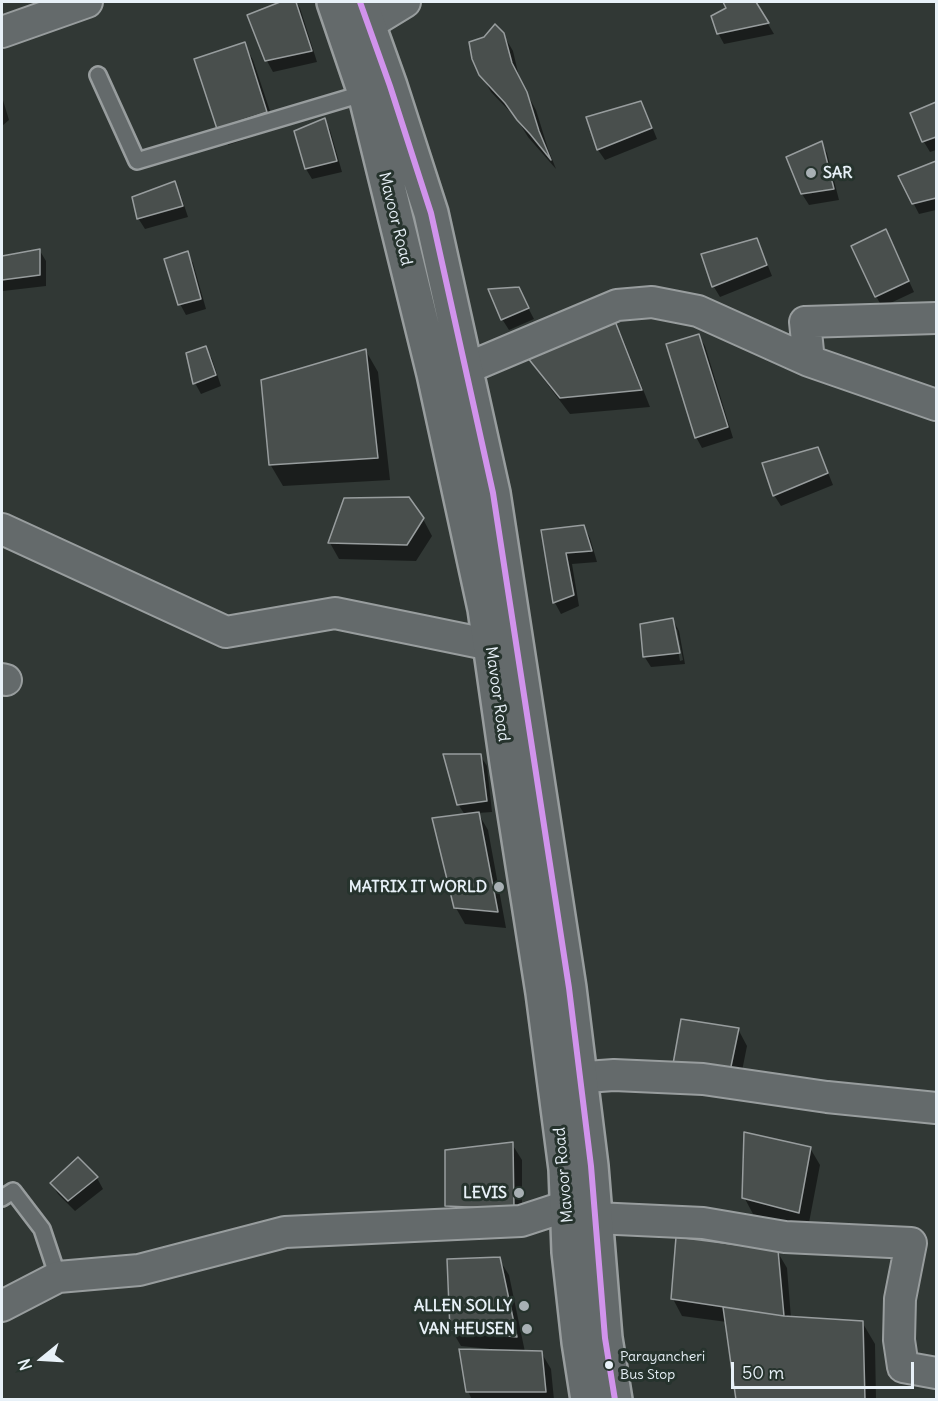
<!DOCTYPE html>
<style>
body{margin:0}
#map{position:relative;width:938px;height:1401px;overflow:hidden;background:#313835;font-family:Delius,sans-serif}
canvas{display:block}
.frame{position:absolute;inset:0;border:3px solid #e8f1f8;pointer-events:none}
.north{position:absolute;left:12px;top:1329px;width:60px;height:60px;-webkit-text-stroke:4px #26332d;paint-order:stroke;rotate:252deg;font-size:16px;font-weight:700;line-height:24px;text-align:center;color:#e8f1f8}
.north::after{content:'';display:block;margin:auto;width:21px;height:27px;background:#e8f1f8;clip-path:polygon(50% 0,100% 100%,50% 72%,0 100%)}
.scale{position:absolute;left:731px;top:1362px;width:183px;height:27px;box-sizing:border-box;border:3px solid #e8f1f8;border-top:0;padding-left:8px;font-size:18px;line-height:21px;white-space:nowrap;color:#e8f1f8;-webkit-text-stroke:4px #26332d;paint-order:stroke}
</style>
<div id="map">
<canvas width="938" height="1401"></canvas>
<div class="frame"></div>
<div class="north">N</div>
<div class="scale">50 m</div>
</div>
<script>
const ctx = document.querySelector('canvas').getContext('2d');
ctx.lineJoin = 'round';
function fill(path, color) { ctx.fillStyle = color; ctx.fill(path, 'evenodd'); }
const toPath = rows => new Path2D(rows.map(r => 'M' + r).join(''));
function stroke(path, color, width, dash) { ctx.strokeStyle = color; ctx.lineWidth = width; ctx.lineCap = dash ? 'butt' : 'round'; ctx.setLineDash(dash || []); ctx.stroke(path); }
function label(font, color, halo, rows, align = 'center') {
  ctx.font = font + ' Delius,sans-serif'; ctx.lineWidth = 6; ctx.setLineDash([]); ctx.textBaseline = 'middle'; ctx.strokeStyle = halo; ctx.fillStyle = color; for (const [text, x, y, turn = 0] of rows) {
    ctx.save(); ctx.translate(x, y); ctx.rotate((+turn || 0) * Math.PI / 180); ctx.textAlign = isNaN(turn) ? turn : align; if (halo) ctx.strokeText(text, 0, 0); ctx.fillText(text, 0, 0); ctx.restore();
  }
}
fill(toPath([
 [284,2,296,2,300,8,317,62,273,72,267,61,249,15],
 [725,2,755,2,774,34,724,44,718,33,728,9],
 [503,34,513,51,520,81,536,110,548,149,556,169,528,137,517,119,491,92,481,74],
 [244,44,253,60,276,129,228,145,218,128],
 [2,97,9,120,2,126],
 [641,103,647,114,657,139,605,160,598,150,588,118],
 [936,104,936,150,930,152,924,142,912,113],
 [324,120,330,130,342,172,312,179,306,169],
 [821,142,827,153,839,200,809,205,802,194],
 [936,163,936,210,919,214,900,177],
 [174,183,180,193,188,217,145,229,138,218],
 [756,240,762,251,772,276,720,297,714,287,703,255],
 [891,242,914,292,882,307,876,296],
 [40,251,46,261,46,286,3,291,2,289,2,258],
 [187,253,193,263,206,309,186,315,180,304],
 [524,300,534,319,509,330,502,319],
 [612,318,621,334,650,407,570,414,535,368,525,352],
 [698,335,705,346,733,438,702,448,696,437],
 [206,348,212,359,221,386,201,394,195,383],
 [366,351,378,372,390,480,283,486,270,464],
 [817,449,823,460,833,485,781,506,774,495],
 [423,519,432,536,416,561,339,559,330,543],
 [584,527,590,538,597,562,572,564,579,606,561,614,555,603,543,532],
 [673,620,679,631,685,664,651,667,644,656],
 [674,629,677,629,683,660,680,661],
 [480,755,487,766,492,812,478,813,488,830,506,928,465,924,456,908,465,815,458,804],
 [738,1029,747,1046,738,1091,684,1081],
 [512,1144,522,1160,522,1225,456,1222,446,1205],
 [810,1148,820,1165,808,1228,753,1214,744,1197],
 [78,1159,97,1178,103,1189,75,1211,58,1194,52,1184],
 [777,1251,787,1268,791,1318,862,1322,875,1344,876,1400,738,1400,727,1322,682,1316,673,1299],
 [499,1259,509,1275,525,1352,541,1352,551,1369,554,1400,472,1400,468,1391,490,1349,461,1346,451,1329]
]), '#0007');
const building = toPath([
 [280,2,296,2,312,51,265,61,247,15,280,2],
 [723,2,756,2,769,23,717,34,711,16,726,8,723,2],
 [495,24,504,33,512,63,527,92,539,131,551,160,530,134,517,120,505,103,479,75,472,59,469,42,484,37,495,24],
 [245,42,267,112,217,129,194,59,245,42],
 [641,101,652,128,597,150,586,117,641,101],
 [936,102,936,137,922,142,910,113,936,102],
 [325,118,337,161,305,169,294,131,325,118],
 [822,141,834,189,801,194,786,157,822,141],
 [936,161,936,198,912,204,898,176,936,161],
 [175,181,183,206,137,219,132,197,175,181],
 [886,229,909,281,875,297,851,246,886,229],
 [757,238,767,265,712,287,701,254,757,238],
 [40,249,40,275,2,280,2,256,40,249],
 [188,251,201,299,178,305,164,259,188,251],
 [519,287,529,308,501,320,488,289,519,287],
 [613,316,642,390,560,398,523,352,613,316],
 [699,334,728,427,695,438,666,344,699,334],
 [206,346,216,375,193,384,186,353,206,346],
 [366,349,378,458,269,465,261,380,366,349],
 [818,447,828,473,773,496,762,463,818,447],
 [409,497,424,518,407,545,328,543,344,498,409,497],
 [584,525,592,551,566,553,574,595,553,603,541,530,584,525],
 [673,618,680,653,643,657,640,624,673,618],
 [443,754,481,754,487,801,457,805,443,754],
 [479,812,498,912,454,908,432,818,479,812],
 [681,1019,739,1028,729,1076,673,1064,681,1019],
 [744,1132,811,1147,799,1213,742,1198,744,1132],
 [513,1142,514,1209,445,1206,445,1150,513,1142],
 [78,1157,98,1177,68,1201,50,1183,78,1157],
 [676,1237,778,1250,784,1316,671,1299,676,1237],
 [500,1257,517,1337,450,1330,447,1259,500,1257],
 [723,1307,784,1316,863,1321,865,1400,736,1400,723,1307],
 [459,1349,542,1351,546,1392,466,1392,459,1349]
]);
fill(building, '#494f4d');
stroke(building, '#989d9e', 1.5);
const lane = toPath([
 [98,75,137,161,365,93],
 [2,1198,13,1191,42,1229,58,1277]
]);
const street = toPath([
 [369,24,405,2],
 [2,32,87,2],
 [809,361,936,405],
 [441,373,465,369,617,305,652,302,698,311,809,361,805,322,936,318],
 [2,529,226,632,335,613,491,645],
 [2,679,6,680],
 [558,1079,614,1075,703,1079,827,1097,936,1108],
 [595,1218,703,1223,785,1237,911,1243,900,1299,899,1340,903,1367,936,1373],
 [2,1306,58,1277,139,1270,285,1232,521,1221,567,1206]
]);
const primary = toPath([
 [334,2,365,93,434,374,485,609,507,763,543,993,566,1169,569,1252,579,1342,588,1400],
 [360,2,390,86,431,213,493,493,569,988,591,1166,605,1338,615,1400]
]);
stroke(lane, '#989d9e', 20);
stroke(street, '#989d9e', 34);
stroke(primary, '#989d9e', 38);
stroke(lane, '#646a6b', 15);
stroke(street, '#646a6b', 30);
stroke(primary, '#646a6b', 33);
stroke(toPath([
 [360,2,390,86,431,213,493,493,569,988,591,1166,605,1338,615,1400]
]), '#d193ec', 6);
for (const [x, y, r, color] of [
 [811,173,6,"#a8b0b4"],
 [499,887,6,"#a8b0b4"],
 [519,1193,6,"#a8b0b4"],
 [524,1306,6,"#a8b0b4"],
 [527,1329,6,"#a8b0b4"],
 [609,1365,5,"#e8f1f8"]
]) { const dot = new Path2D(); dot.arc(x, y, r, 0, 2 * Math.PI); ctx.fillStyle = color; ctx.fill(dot); stroke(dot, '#26332d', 2); }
label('14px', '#e8f1f8', '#26332d', [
 ["Parayancheri",620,1357],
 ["Bus Stop",620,1375]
], 'left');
label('bold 16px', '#e8f1f8', '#26332d', [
 ["SAR",823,173,"left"],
 ["MATRIX IT WORLD",487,887],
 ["LEVIS",507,1193],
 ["ALLEN SOLLY",512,1306],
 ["VAN HEUSEN",515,1329]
], 'right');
label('16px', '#e8f1f8', '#26332d', [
 ["Mavoor Road",395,219,76],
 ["Mavoor Road",497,694,82],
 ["Mavoor Road",564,1175,-95]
]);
</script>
